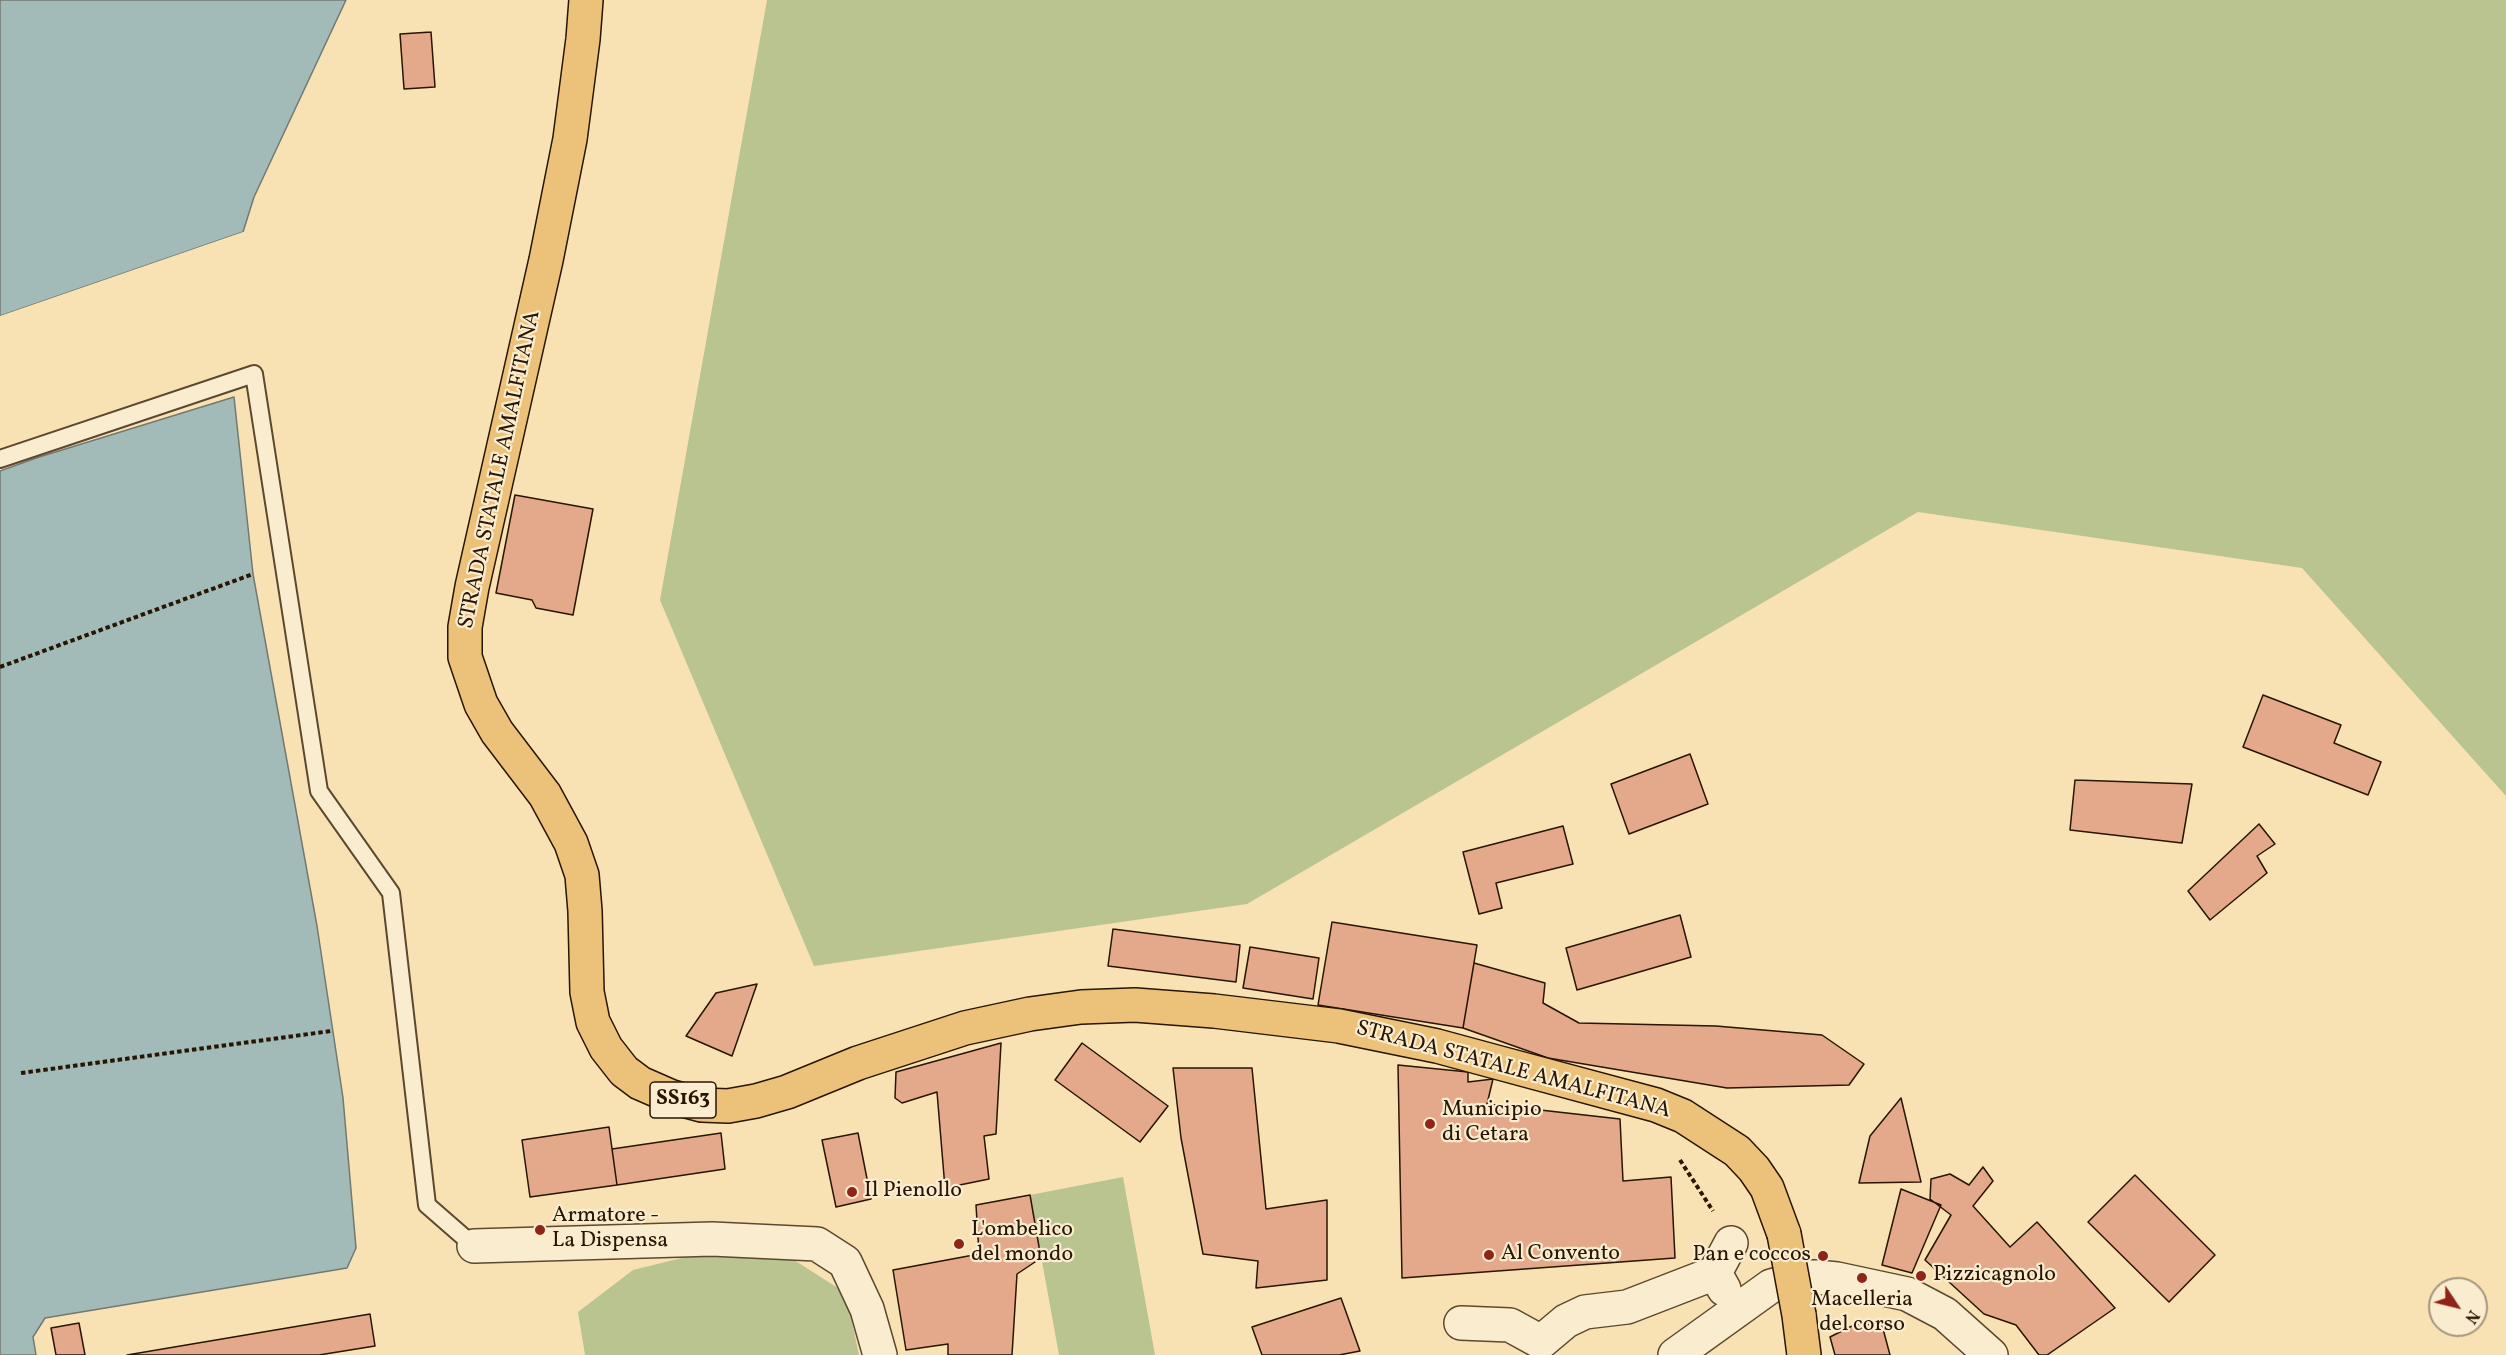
<!DOCTYPE html>
<style>
body{margin:0}
#map{position:relative;width:2506px;height:1355px;overflow:hidden;background:#f8e2b4;font-family:Vollkorn,serif}
canvas{display:block}
.north{position:absolute;left:2428px;top:1277px;width:60px;height:60px;box-sizing:border-box;background:#faecce;border:2px solid #a6967d;border-radius:50%;rotate:125deg;font-size:16px;font-weight:700;line-height:24px;text-align:center;color:#281503}
.north::after{content:'';display:block;margin:auto;width:21px;height:27px;background:#8f2418;clip-path:polygon(50% 0,100% 100%,50% 72%,0 100%)}
</style>
<div id="map">
<canvas width="2506" height="1355"></canvas>
<div class="north">N</div>
</div>
<script>
const ctx = document.querySelector('canvas').getContext('2d');
ctx.lineJoin = 'round';
function fill(path, color) { ctx.fillStyle = color; ctx.fill(path, 'evenodd'); }
const toPath = rows => new Path2D(rows.map(r => 'M' + r).join(''));
function stroke(path, color, width, dash) { ctx.strokeStyle = color; ctx.lineWidth = width; ctx.lineCap = dash ? 'butt' : 'round'; ctx.setLineDash(dash || []); ctx.stroke(path); }
function label(font, color, halo, rows, align = 'center') {
  ctx.font = font + ' Vollkorn,serif'; ctx.lineWidth = 4.5; ctx.setLineDash([]); ctx.textBaseline = 'middle'; ctx.strokeStyle = halo; ctx.fillStyle = color; for (const [text, x, y, turn = 0] of rows) {
    ctx.save(); ctx.translate(x, y); ctx.rotate((+turn || 0) * Math.PI / 180); ctx.textAlign = isNaN(turn) ? turn : align; if (halo) ctx.strokeText(text, 0, 0); ctx.fillText(text, 0, 0); ctx.restore();
  }
}
fill(toPath([
 [767,0,2506,0,2506,796,2302,568,1918,512,1247,904,814,966,660,600],
 [1123,1177,1155,1355,1059,1355,1030,1195],
 [702,1253,786,1255,846,1293,859,1355,585,1355,578,1312,633,1270]
]), '#b9c490');
const water = toPath([
 [0,0,346,0,254,197,243,232,0,316,0,0],
 [234,397,253,574,317,926,343,1098,356,1248,347,1268,45,1318,33,1337,36,1355,0,1355,0,471,36,458,234,397]
]);
fill(water, '#a3bbb8');
stroke(water, '#727970', 1.5);
fill(toPath([
 [243,232,246,232,244,235,41,307,0,319,0,316]
]), '#f8e2b4');
const building = toPath([
 [431,32,435,87,404,89,400,34,431,32],
 [515,495,593,509,573,615,536,608,532,600,496,593,515,495],
 [2263,695,2341,725,2334,743,2381,762,2368,795,2243,747,2263,695],
 [1690,754,1708,804,1629,834,1611,784,1690,754],
 [2075,780,2192,784,2182,843,2070,830,2075,780],
 [2259,824,2275,844,2257,856,2267,873,2210,920,2188,891,2259,824],
 [1563,826,1573,864,1496,883,1502,908,1479,914,1463,852,1563,826],
 [1680,915,1691,957,1577,990,1566,948,1680,915],
 [1332,922,1477,945,1463,1028,1318,1005,1332,922],
 [1113,929,1240,945,1236,982,1108,966,1113,929],
 [1250,947,1319,958,1313,999,1243,988,1250,947],
 [1474,963,1545,983,1543,1003,1579,1023,1716,1026,1822,1035,1864,1064,1849,1085,1727,1088,1548,1058,1463,1028,1474,963],
 [757,984,732,1056,686,1036,716,993,757,984],
 [1001,1043,996,1134,984,1136,989,1179,945,1188,937,1092,902,1103,895,1098,896,1072,1001,1043],
 [1082,1043,1168,1106,1140,1142,1055,1080,1082,1043],
 [1398,1065,1468,1072,1468,1082,1493,1079,1487,1104,1620,1119,1623,1181,1671,1177,1675,1258,1402,1278,1398,1065],
 [1173,1068,1252,1068,1266,1209,1327,1200,1327,1280,1256,1288,1258,1261,1203,1254,1181,1138,1173,1068],
 [1901,1098,1921,1182,1859,1183,1870,1136,1901,1098],
 [609,1127,617,1185,530,1197,522,1140,609,1127],
 [721,1133,725,1169,617,1185,612,1149,721,1133],
 [858,1133,871,1199,836,1207,822,1140,858,1133],
 [1983,1167,1993,1181,1973,1206,2010,1247,2037,1222,2115,1308,2047,1355,2039,1355,2016,1325,1984,1314,1925,1260,1951,1215,1930,1199,1931,1179,1950,1174,1969,1185,1983,1167],
 [2135,1175,2215,1255,2169,1302,2088,1222,2135,1175],
 [1901,1189,1941,1205,1912,1273,1882,1265,1901,1189],
 [1030,1195,1041,1258,1017,1274,1012,1355,948,1355,948,1344,906,1350,893,1270,979,1254,976,1205,1030,1195],
 [1341,1298,1360,1351,1339,1355,1262,1355,1252,1327,1341,1298],
 [370,1314,375,1346,319,1355,127,1355,370,1314],
 [79,1323,85,1355,56,1355,51,1328,79,1323],
 [1856,1324,1882,1325,1890,1355,1835,1355,1830,1337,1856,1324]
]);
fill(building, '#e4a88a');
stroke(building, '#281503', 1.5);
const lane = toPath([
 [0,459,254,374,319,791,391,893,427,1205,474,1246]
]);
const street = toPath([
 [474,1246,712,1239,817,1244,845,1262,867,1309,880,1355],
 [1724,1289,1715,1273,1731,1243],
 [1461,1323,1510,1325,1541,1342,1566,1321,1585,1312,1627,1307,1715,1273],
 [1675,1355,1771,1286,1802,1277,1816,1277,1837,1279,1907,1294,1945,1314,1991,1355]
]);
const primary = toPath([
 [586,0,583,39,570,139,546,260,472,587,465,627,465,657,481,704,497,732,545,795,571,843,582,875,585,911,587,992,593,1022,606,1048,624,1071,640,1083,672,1097,702,1105,728,1106,756,1101,787,1092,858,1063,965,1028,1030,1014,1081,1007,1135,1005,1214,1011,1339,1026,1437,1046,1496,1062,1656,1105,1683,1116,1737,1151,1754,1169,1767,1188,1784,1234],
 [1799,1315,1804,1355]
]);
stroke(lane, '#5c482f', 20);
stroke(street, '#5c482f', 36);
stroke(primary, '#281503', 36);
stroke(toPath([
 [0,667,253,574],
 [21,1073,331,1031],
 [1680,1160,1713,1211]
]), '#281503', 4, [4.5, 3]);
stroke(lane, '#faecce', 16);
stroke(street, '#faecce', 33);
stroke(primary, '#ecc17a', 33);
const primaryBridge = toPath([
 [1784,1234,1799,1315]
]);
stroke(primaryBridge, '#281503', 36, []);
stroke(primaryBridge, '#ecc17a', 33);
for (const [x, y, r, color] of [
 [1430,1124,6,"#8f2418"],
 [852,1192,6,"#8f2418"],
 [540,1230,6,"#8f2418"],
 [959,1244,6,"#8f2418"],
 [1489,1255,6,"#8f2418"],
 [1823,1256,6,"#8f2418"],
 [1921,1276,6,"#8f2418"],
 [1862,1278,6,"#8f2418"]
]) { const dot = new Path2D(); dot.arc(x, y, r, 0, 2 * Math.PI); ctx.fillStyle = color; ctx.fill(dot); stroke(dot, '#faecce', 2); }
for (const [x, y, w] of [
 [683,1100,66]
]) { const box = new Path2D(); box.roundRect(x - w / 2, y - 18, w, 36, 4.5); ctx.fillStyle = '#faecce'; ctx.fill(box); stroke(box, '#281503', 1.5); }
label('bold 21px', '#281503', null, [
 ["SS163",683,1100]
]);
label('22px', '#281503', '#faecce', [
 ["STRADA STATALE AMALFITANA",501,470,-78],
 ["STRADA STATALE AMALFITANA",1513,1071,15]
]);
label('22px', '#281503', '#faecce', [
 ["Municipio",1442,1111],
 ["di Cetara",1442,1136],
 ["Il Pienollo",864,1192],
 ["Armatore -",552,1217],
 ["La Dispensa",552,1242],
 ["L'ombelico",971,1231],
 ["del mondo",971,1256],
 ["Al Convento",1501,1255],
 ["Pan e coccos",1811,1256,"right"],
 ["Pizzicagnolo",1933,1276],
 ["Macelleria",1862,1301,"center"],
 ["del corso",1862,1326,"center"]
], 'left');
</script>
